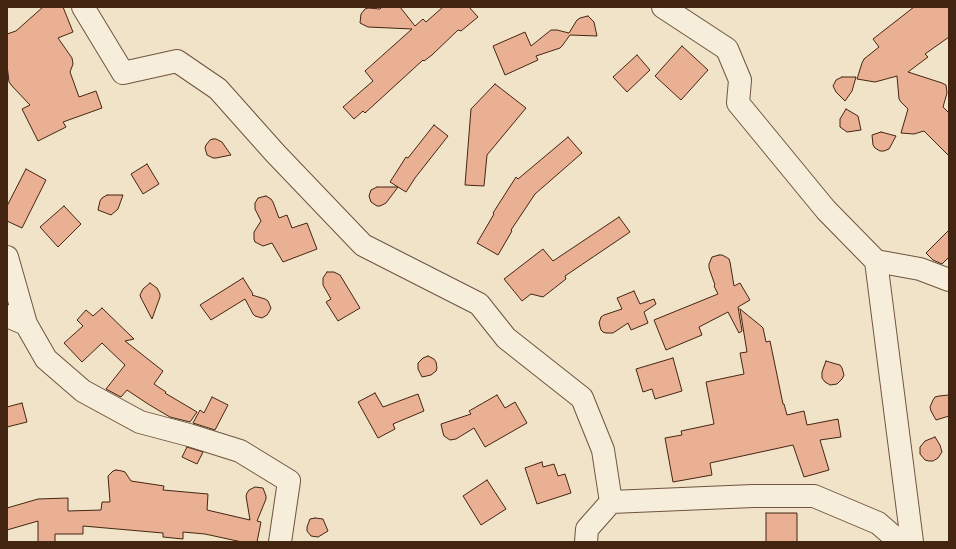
<!DOCTYPE html>
<style>
body{margin:0}
#map{position:relative;width:956px;height:549px;overflow:hidden;background:#f1e3c8;font-family:"EB Garamond",serif}
canvas{display:block}
.frame{position:absolute;inset:0;border:8px solid #442511;pointer-events:none}
</style>
<div id="map">
<canvas width="956" height="549"></canvas>
<div class="frame"></div>
</div>
<script>
const ctx = document.querySelector('canvas').getContext('2d');
ctx.lineJoin = 'round';
function fill(path, color) { ctx.fillStyle = color; ctx.fill(path, 'evenodd'); }
const toPath = rows => new Path2D(rows.map(r => 'M' + r).join(''));
function stroke(path, color, width, dash) { ctx.strokeStyle = color; ctx.lineWidth = width; ctx.lineCap = dash ? 'butt' : 'round'; ctx.setLineDash(dash || []); ctx.stroke(path); }
const building = toPath([
 [43,7,63,7,73,32,58,38,72,58,73,64,70,72,79,97,96,91,102,108,63,122,66,127,38,141,22,109,30,105,12,86,9,82,7,65,7,34,16,31,43,7],
 [382,7,400,7,415,26,423,19,426,22,443,7,469,7,478,17,461,31,458,30,432,55,424,61,423,60,365,113,363,111,354,119,343,107,373,81,365,71,412,29,368,27,360,23,361,14,365,9,368,8,380,9,382,7],
 [914,7,949,7,949,37,925,54,928,57,908,72,942,83,946,85,947,93,943,107,949,113,949,156,924,131,914,134,901,133,908,109,901,102,899,99,897,76,875,82,857,79,862,63,864,59,879,47,873,39,914,7],
 [588,16,594,22,597,36,570,35,562,46,560,48,536,56,538,60,505,75,493,46,525,32,531,46,551,30,557,30,569,33,577,20,580,18,588,16],
 [682,46,708,70,681,100,655,76,682,46],
 [637,55,650,70,627,92,613,77,637,55],
 [842,77,856,77,852,91,845,101,836,92,833,86,836,80,842,77],
 [495,84,526,108,487,155,484,186,465,185,471,109,495,84],
 [846,109,858,116,861,130,847,132,840,127,840,119,846,109],
 [434,125,448,136,415,178,406,192,390,182,406,157,408,158,434,125],
 [881,132,896,136,889,149,884,151,880,151,875,148,873,145,872,135,881,132],
 [568,137,582,153,535,194,511,230,512,231,498,255,477,243,494,214,493,213,516,177,518,179,568,137],
 [213,139,216,139,222,142,231,155,216,158,213,158,207,155,205,148,206,145,210,140,213,139],
 [147,164,159,184,143,194,131,174,147,164],
 [26,169,46,180,22,228,7,221,7,206,26,169],
 [377,187,398,187,386,203,380,206,377,206,371,202,369,196,371,190,377,187],
 [107,195,123,195,118,209,111,215,98,210,100,201,102,198,107,195],
 [266,196,271,199,273,202,279,218,287,215,292,228,307,223,317,249,283,262,272,243,263,246,255,242,254,239,254,232,261,221,255,209,255,203,258,198,266,196],
 [64,206,81,224,58,247,40,227,64,206],
 [619,217,630,232,565,276,566,279,543,297,531,294,522,301,504,279,543,249,553,261,619,217],
 [949,230,949,257,942,264,933,260,926,253,949,230],
 [719,255,722,255,726,257,729,259,730,262,734,286,740,283,750,300,738,307,742,331,739,333,728,312,699,327,702,335,666,350,654,320,718,294,714,286,715,285,709,268,709,264,712,257,719,255],
 [327,272,334,272,340,275,360,308,338,321,326,302,331,299,323,285,323,278,327,272],
 [243,278,253,294,252,295,265,299,268,301,271,308,269,312,267,315,262,318,255,316,253,314,245,299,211,320,200,305,243,278],
 [150,283,157,288,160,294,160,297,152,319,141,298,140,295,143,289,150,283],
 [634,291,640,304,654,299,656,304,644,312,648,323,631,330,628,323,613,333,606,333,603,332,601,330,599,323,601,317,604,315,622,309,617,298,634,291],
 [102,308,134,339,125,341,163,371,154,384,166,392,165,393,197,412,190,422,170,417,148,404,127,390,121,397,106,389,125,365,102,343,82,362,64,343,83,326,77,320,86,310,93,316,102,308],
 [740,309,761,326,763,328,766,342,770,341,783,404,784,404,787,415,804,411,807,425,838,419,841,437,820,440,829,470,804,477,793,445,710,463,712,475,673,482,665,438,682,435,681,431,714,424,706,382,744,374,740,353,747,352,740,309],
 [428,356,434,359,436,362,437,368,436,371,431,375,422,377,418,369,418,363,423,358,428,356],
 [673,358,682,391,655,399,652,389,643,392,636,369,673,358],
 [826,361,836,364,840,365,842,368,844,375,842,379,837,384,830,385,825,382,822,378,822,372,826,361],
 [375,393,383,407,418,394,424,411,393,424,395,429,378,438,358,402,375,393],
 [497,395,505,408,515,402,527,423,485,447,474,428,456,439,450,440,444,436,443,433,441,424,471,414,469,411,497,395],
 [949,395,949,416,936,420,931,411,930,407,933,400,935,397,939,396,949,395],
 [212,397,228,405,215,430,193,423,200,410,204,413,212,397],
 [22,403,27,422,7,427,7,407,22,403],
 [935,437,940,445,942,452,938,458,933,461,929,461,925,460,920,454,920,447,925,441,935,437],
 [187,447,203,452,197,464,182,457,187,447],
 [542,462,543,467,554,464,558,476,565,474,571,493,537,504,525,468,542,462],
 [116,470,122,471,125,472,131,481,164,486,163,490,208,494,207,510,250,520,246,496,247,493,249,490,255,487,263,488,266,496,266,499,257,521,261,522,257,542,242,542,205,534,183,532,183,539,163,537,163,533,83,526,83,534,55,534,55,542,38,542,38,521,7,530,7,508,38,499,68,498,68,511,101,510,102,502,110,502,108,476,113,471,116,470],
 [487,480,506,509,481,525,463,496,487,480],
 [766,513,797,513,797,542,766,542,766,513],
 [315,518,323,519,328,531,318,537,311,536,307,531,307,527,310,519,315,518]
]);
fill(building, '#e9b093');
stroke(building, '#442511', 1);
const minor = toPath([
 [83,7,123,73,177,61,218,89,275,153,363,245,479,304,506,338,582,398,603,450,611,502,587,529,586,542],
 [663,7,727,49,740,80,738,103,826,210,876,261,920,269,949,280],
 [7,257,26,324,7,316],
 [876,261,912,542],
 [26,324,46,359,83,391,140,422,189,435,240,451,289,481,280,542],
 [611,502,753,496,814,496,878,523,900,542]
]);
stroke(minor, '#6f543f', 24);
stroke(minor, '#f6eddb', 22);
</script>
